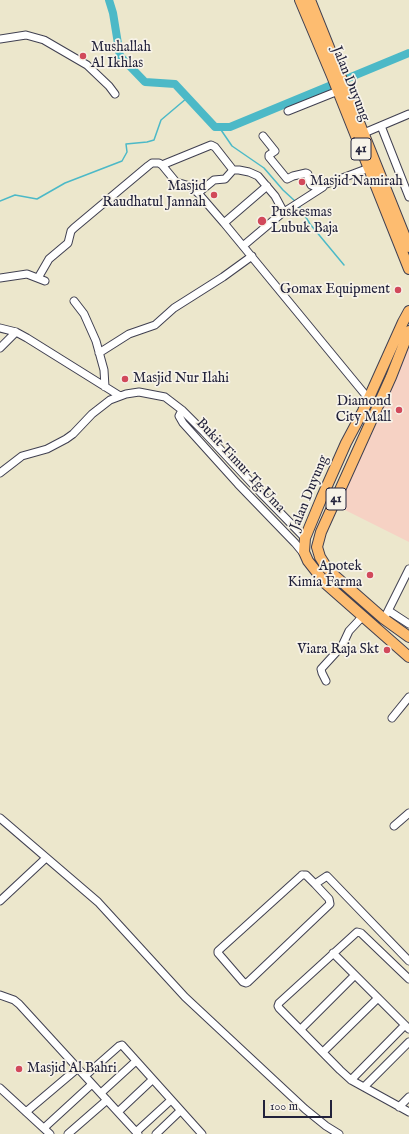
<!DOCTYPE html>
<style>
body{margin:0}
#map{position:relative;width:409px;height:1134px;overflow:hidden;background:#ece7cc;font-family:"IM FELL English",serif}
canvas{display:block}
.scale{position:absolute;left:263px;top:1100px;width:69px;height:18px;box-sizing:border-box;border:2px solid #22223b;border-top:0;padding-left:5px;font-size:12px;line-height:14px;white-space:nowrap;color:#22223b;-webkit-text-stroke:3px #f7f3e8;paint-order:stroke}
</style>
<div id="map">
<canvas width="409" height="1134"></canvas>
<div class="scale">100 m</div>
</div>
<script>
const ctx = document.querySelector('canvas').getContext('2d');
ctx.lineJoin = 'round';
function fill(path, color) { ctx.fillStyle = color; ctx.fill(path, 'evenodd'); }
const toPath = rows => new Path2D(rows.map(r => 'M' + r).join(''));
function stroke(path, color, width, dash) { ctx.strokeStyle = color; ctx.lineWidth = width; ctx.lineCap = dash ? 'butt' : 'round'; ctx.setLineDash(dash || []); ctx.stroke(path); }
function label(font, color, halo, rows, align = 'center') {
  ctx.font = font + ' "IM FELL English",serif'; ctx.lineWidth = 3.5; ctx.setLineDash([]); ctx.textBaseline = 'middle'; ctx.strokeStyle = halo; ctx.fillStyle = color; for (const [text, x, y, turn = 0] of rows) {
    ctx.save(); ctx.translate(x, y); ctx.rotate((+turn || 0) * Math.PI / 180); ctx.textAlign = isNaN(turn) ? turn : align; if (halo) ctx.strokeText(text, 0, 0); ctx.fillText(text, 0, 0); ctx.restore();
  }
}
fill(toPath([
 [409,345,409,542,339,507]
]), '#f6d2c4');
stroke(toPath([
 [219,127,232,146,264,168,283,190,296,202],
 [0,201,15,195,37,199,65,183,122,161,127,152,126,144,147,142,154,140,161,120,187,98],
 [299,206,310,224,344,265]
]), '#4cb9c7', 1.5);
stroke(toPath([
 [109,0,113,13,120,56,145,82,175,84,215,127,230,127,409,53]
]), '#4cb9c7', 8);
const minor = toPath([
 [0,39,26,35,44,40,87,65,109,86,115,94],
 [288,111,338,91],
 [381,126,409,197],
 [364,133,409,114],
 [263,136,275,151,269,155,269,157,287,179,293,176,306,173,308,174,308,179,311,185,316,187,321,186,369,168],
 [162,165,211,145,215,147,233,170],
 [198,193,214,180,225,179,233,170,239,170,249,172,258,176,275,196,282,209,281,214],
 [224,223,267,186],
 [243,246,281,214,323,187],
 [0,278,27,274,45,281],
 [38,278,49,259,68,243,71,231,74,228,148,166,152,163,159,163,162,165,176,182,190,186,198,193,224,223,368,398],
 [74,301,84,314,96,341,104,370,105,387],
 [0,328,16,332,27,338,120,396],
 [0,348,16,332],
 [99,353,129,334,155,325,174,308,223,277,252,256],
 [182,410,179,416,183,423,238,484,295,543,304,554],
 [0,473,22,456,47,449,66,439,73,434,92,414,110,400,126,394,139,392,165,397,182,410,204,432,261,493,305,538],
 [389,611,409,624],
 [384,619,409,569],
 [326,681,322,673,321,669,342,646,349,631,363,616],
 [392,718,409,697],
 [0,818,98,902,185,997,305,1109,326,1126,339,1134],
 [394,826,409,813],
 [302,875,306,875,315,884,329,899,330,904,248,982,246,983,243,982,218,953,218,951,302,875],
 [315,884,327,876,409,961],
 [0,901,46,858],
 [333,953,409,1029],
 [409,979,361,933,357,932,279,1003,278,1006,279,1008,340,1070,351,1080,409,1112],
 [0,995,14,1000,19,1004,138,1134],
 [301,1029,355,975],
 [323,1052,378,998],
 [85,1076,119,1046,122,1045,202,1134],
 [351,1080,405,1025],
 [364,1087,409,1042],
 [0,1088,50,1134],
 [101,1093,136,1061],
 [399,1107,409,1097],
 [26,1112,78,1068],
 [118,1112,152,1080],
 [44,1128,92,1084],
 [136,1132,171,1100],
 [68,1134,107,1100],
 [156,1134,180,1111]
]);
const highway = toPath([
 [300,0,332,76,409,269],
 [310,0,409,247],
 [409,311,403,322,363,411,346,443,322,497,305,538,304,552,308,561,326,584,409,657],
 [409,331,391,377,321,532,317,547,320,557,327,568,335,576,384,619,409,637]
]);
stroke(minor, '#404051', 9);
stroke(highway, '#404051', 12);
stroke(minor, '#fff', 7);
stroke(highway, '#fdbc70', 10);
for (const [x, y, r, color] of [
 [83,56,4,"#d1495b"],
 [302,182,4,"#d1495b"],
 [214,195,4,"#d1495b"],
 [262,221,5,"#d1495b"],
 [398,290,4,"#d1495b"],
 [125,379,4,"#d1495b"],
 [399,410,4,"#d1495b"],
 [370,575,4,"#d1495b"],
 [387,650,4,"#d1495b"],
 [19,1069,4,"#d1495b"]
]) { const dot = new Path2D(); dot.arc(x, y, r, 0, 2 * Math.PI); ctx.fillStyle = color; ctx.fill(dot); stroke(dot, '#f7f3e8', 1.5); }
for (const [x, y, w] of [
 [361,149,20],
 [336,499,20]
]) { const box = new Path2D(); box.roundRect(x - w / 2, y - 11, w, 22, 3); ctx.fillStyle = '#f7f3e8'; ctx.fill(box); stroke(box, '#22223b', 1); }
label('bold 13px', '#22223b', null, [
 ["41",361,149],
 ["41",336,499]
]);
label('14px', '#22223b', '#f7f3e8', [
 ["Mushallah",91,48],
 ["Al Ikhlas",91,64],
 ["Masjid Namirah",310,182],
 ["Masjid",206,187,"right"],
 ["Raudhatul Jannah",206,203,"right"],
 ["Puskesmas",271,213],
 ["Lubuk Baja",271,229],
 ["Gomax Equipment",390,290,"right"],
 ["Masjid Nur Ilahi",133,379],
 ["Diamond",391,402,"right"],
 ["City Mall",391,418,"right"],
 ["Apotek",362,567,"right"],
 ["Kimia Farma",362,583,"right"],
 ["Viara Raja Skt",379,650,"right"],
 ["Masjid Al Bahri",27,1069]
], 'left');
label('14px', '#22223b', '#f7f3e8', [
 ["Jalan Duyung",350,84,68],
 ["Bukit Timur Tg.Uma",240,466,47],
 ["Jalan Duyung",310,493,-68]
]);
</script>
